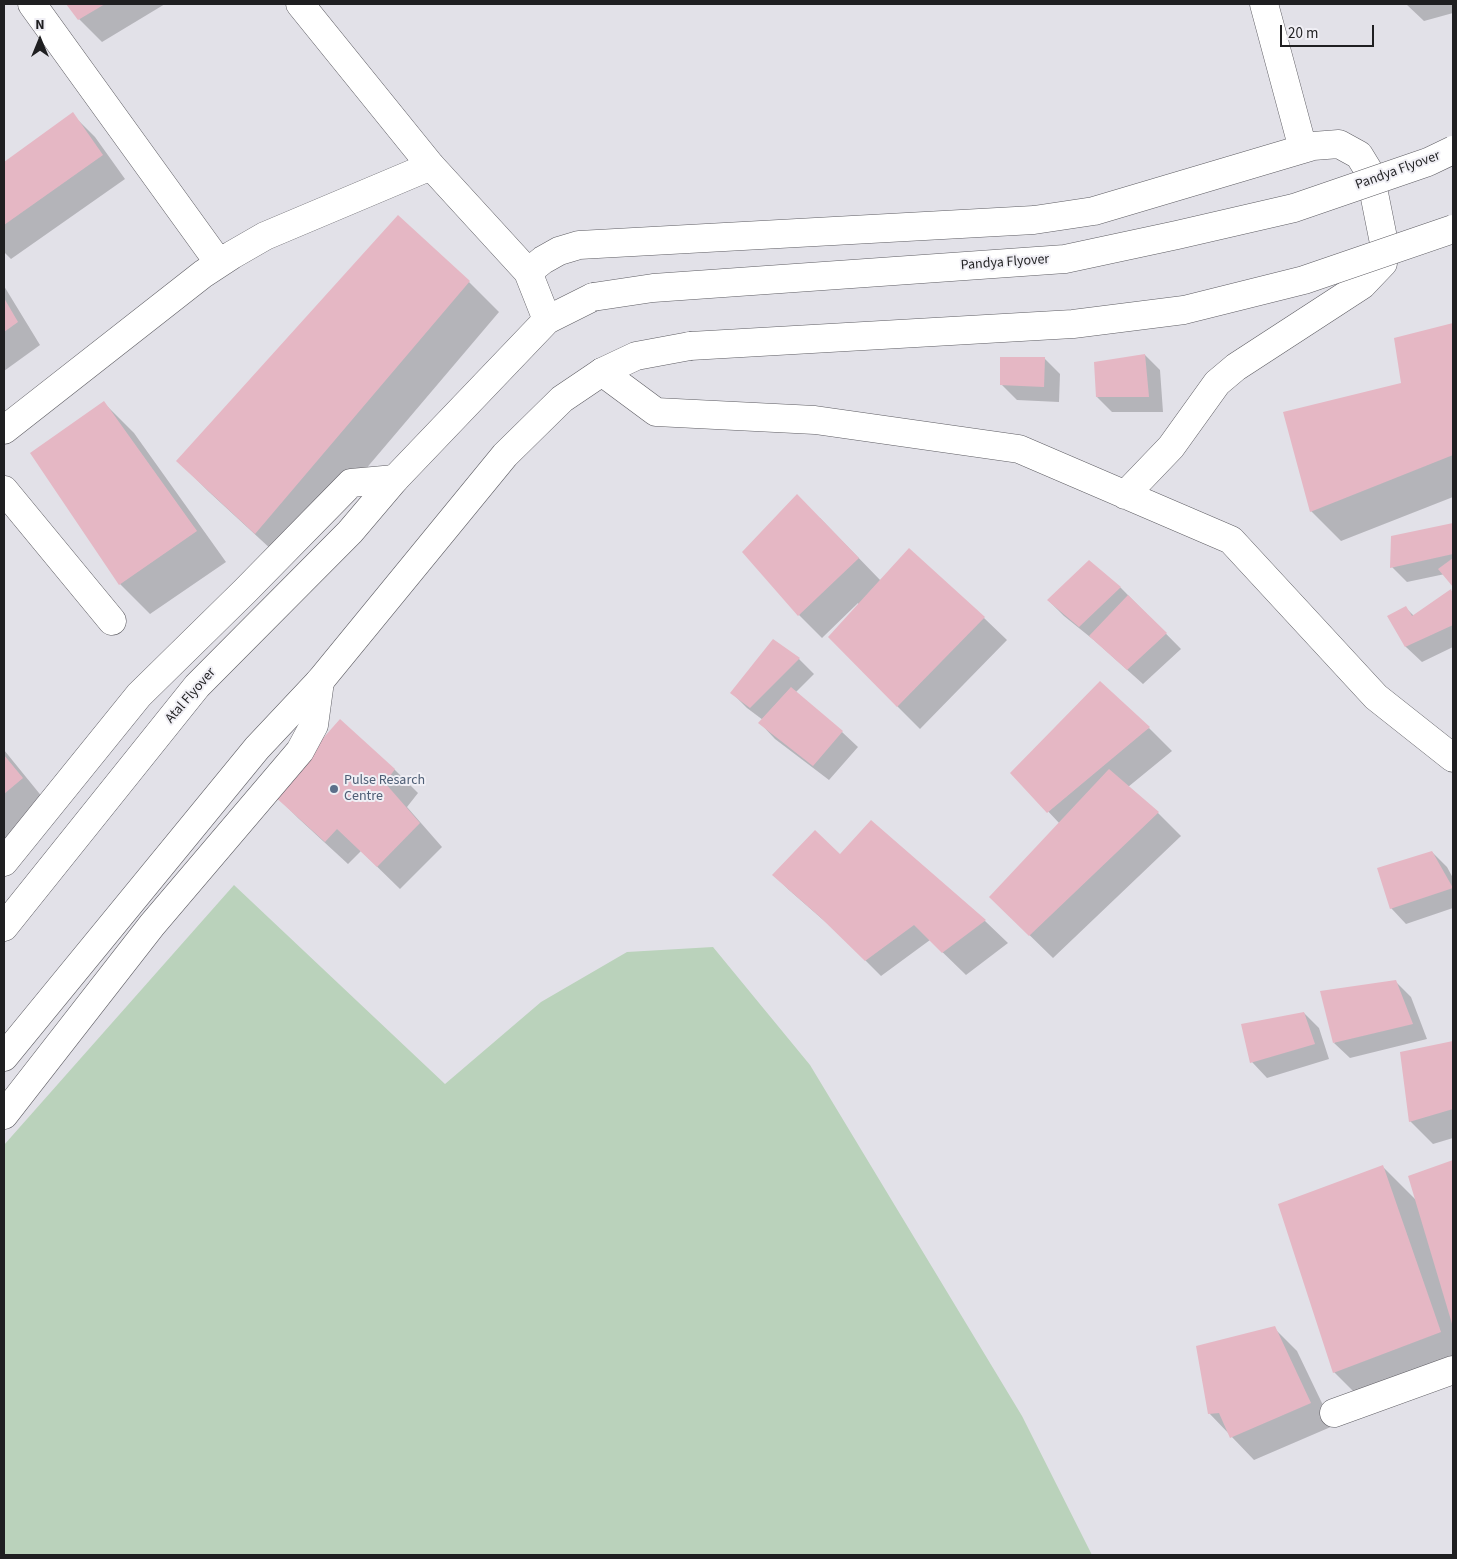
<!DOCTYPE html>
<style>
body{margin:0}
#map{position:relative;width:1457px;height:1559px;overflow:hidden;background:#e2e1e8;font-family:"Source Sans 3",sans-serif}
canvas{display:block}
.frame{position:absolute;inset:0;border:5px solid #1f1f21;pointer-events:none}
.north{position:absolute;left:15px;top:15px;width:50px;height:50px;-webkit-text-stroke:4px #f0eff5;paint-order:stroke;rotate:0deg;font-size:14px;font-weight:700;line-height:20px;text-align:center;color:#1f1f21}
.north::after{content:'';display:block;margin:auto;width:18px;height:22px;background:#1f1f21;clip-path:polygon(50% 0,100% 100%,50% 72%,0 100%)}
.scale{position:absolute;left:1280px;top:25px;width:94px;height:22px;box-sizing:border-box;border:2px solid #1f1f21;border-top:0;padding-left:6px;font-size:15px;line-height:18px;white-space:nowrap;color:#1f1f21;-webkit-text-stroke:4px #f0eff5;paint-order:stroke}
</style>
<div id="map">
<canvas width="1457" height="1559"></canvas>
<div class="frame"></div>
<div class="north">N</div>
<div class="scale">20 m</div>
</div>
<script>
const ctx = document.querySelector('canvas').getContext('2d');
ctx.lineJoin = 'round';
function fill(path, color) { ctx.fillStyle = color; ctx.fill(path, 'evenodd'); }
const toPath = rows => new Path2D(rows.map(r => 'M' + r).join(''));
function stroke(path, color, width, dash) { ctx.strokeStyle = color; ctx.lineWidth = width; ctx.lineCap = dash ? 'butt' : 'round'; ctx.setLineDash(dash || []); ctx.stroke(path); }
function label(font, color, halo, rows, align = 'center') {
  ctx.font = font + ' "Source Sans 3",sans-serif'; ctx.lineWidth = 4; ctx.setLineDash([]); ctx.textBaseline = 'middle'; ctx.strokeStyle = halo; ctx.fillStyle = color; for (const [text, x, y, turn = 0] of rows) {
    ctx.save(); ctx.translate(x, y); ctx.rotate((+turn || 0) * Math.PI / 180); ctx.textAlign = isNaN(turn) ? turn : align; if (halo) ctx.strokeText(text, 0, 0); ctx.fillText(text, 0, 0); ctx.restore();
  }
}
fill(toPath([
 [234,885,445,1084,541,1002,627,952,713,947,810,1065,1022,1416,1092,1555,4,1555,4,1145]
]), '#bad2bb');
fill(toPath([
 [68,4,165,4,102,42,79,19],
 [1406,4,1453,4,1453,13,1424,21],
 [72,114,95,137,125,179,11,259,4,252,4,163],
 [398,217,469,282,499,312,286,563,208,491,178,461],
 [4,286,40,345,4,371],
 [1453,324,1453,497,1341,541,1311,511,1403,384,1395,339],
 [1145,355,1160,370,1163,412,1112,412,1097,397],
 [1044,358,1060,374,1059,402,1017,400,1002,385],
 [104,403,134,433,226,562,150,614,120,584],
 [820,518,881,581,984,618,1007,640,920,729,897,706,858,603,822,638,799,615],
 [1453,524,1453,585,1445,574,1407,582,1392,567,1393,537],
 [1089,562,1121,588,1181,649,1143,684,1095,641,1064,616,1049,601],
 [1451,591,1453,593,1453,647,1422,662,1406,647,1389,616,1406,608,1414,616],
 [773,640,799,659,814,674,796,692,842,732,858,747,829,780,775,739,760,723,763,720,747,708,732,693],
 [340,721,395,770,418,793,407,807,442,847,400,889,361,851,348,864,298,818,275,795],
 [1149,728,1172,751,1128,787,1158,813,1181,836,1053,958,1014,920,1060,824,1012,773],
 [4,750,52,809,9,843,4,838],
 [871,822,985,921,1008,943,966,975,930,940,881,976,837,932,789,890,774,875,840,856],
 [1432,852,1447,867,1453,878,1453,908,1406,924,1391,908],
 [1396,982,1411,997,1427,1039,1350,1058,1334,1043],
 [1304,1013,1319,1028,1329,1059,1267,1078,1252,1062],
 [1453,1042,1453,1138,1433,1144,1410,1121,1401,1053],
 [1453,1161,1453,1369,1365,1403,1334,1372,1383,1167,1416,1200,1409,1177],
 [1274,1328,1297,1351,1333,1426,1254,1460,1209,1413]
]), '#0003');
fill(toPath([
 [66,4,105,4,78,20],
 [73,112,103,155,4,225,4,162],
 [398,215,470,281,255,534,176,461],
 [4,298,18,322,4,332],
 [1453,323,1453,455,1310,512,1283,412,1401,383,1394,338],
 [1145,354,1149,397,1096,397,1094,362],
 [1000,357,1045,357,1044,387,1000,385],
 [104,401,197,531,119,585,30,453],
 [797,494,859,558,798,616,742,552],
 [1453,523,1453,554,1390,568,1391,536],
 [909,548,985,617,897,707,828,637],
 [1453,558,1453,587,1438,569],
 [1089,560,1121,587,1079,627,1047,600],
 [1451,589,1453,595,1453,625,1405,647,1387,616,1406,606,1412,616],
 [1128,595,1167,633,1127,670,1089,636],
 [773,639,800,658,750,708,730,693],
 [1100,681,1150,727,1047,813,1010,773],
 [791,687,843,731,813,766,758,723],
 [340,719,395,769,385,783,420,823,377,867,337,829,325,842,273,795],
 [4,755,23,778,4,794],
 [1109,769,1159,812,1029,936,989,897],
 [871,820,986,920,942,953,914,925,865,961,820,917,772,875,815,830,840,854],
 [1432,851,1453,888,1390,909,1377,868],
 [1396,980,1413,1024,1333,1043,1320,991],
 [1304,1012,1315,1044,1250,1063,1241,1024],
 [1453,1041,1453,1109,1409,1122,1400,1052],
 [1453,1160,1453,1327,1408,1176],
 [1383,1165,1441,1332,1333,1373,1278,1204],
 [1275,1326,1311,1403,1230,1438,1219,1413,1208,1414,1196,1346]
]), '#e5b7c4');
const minor = toPath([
 [32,4,219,263],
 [300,4,431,166,528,272],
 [1264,4,1303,149],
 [547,320,528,272,543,260,559,251,579,245,1034,220,1094,211,1313,146,1339,144,1359,155,1370,173,1384,243,1383,263,1362,285,1236,367,1217,383,1171,447,1125,495],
 [602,372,656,412,815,420,1019,449,1231,540,1376,697,1453,758],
 [4,430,203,274,232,255,265,236,431,166],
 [4,490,112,621],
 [4,862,139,695,245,591,351,483,395,479],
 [4,1115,152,925,300,751,314,725,320,681],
 [1334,1413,1453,1370]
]);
const major = toPath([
 [4,927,197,686,350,532,395,479,547,320,593,297],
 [4,1057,257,748,320,681,505,455,562,399,602,372,636,356,690,346]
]);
stroke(minor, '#5d5c62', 29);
stroke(major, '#5d5c62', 29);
stroke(minor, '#fff', 28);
stroke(major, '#fff', 28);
const majorBridge = toPath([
 [593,297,653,288,1065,259,1177,235,1294,208,1428,162,1453,150],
 [690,346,1073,324,1184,310,1304,280,1453,229]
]);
stroke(majorBridge, '#5d5c62', 29, []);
stroke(majorBridge, '#fff', 28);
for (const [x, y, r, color] of [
 [334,789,5,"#5c6f8a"]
]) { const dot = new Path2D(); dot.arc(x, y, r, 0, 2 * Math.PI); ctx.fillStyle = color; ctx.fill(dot); stroke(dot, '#f0eff5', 2); }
label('14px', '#1f1f21', '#f0eff5', [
 ["Pandya Flyover",1398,171,-20],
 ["Pandya Flyover",1005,263,-4],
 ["Atal Flyover",191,696,-49]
]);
label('14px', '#4e5e75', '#f0eff5', [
 ["Pulse Resarch",344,781],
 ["Centre",344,797]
], 'left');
</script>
